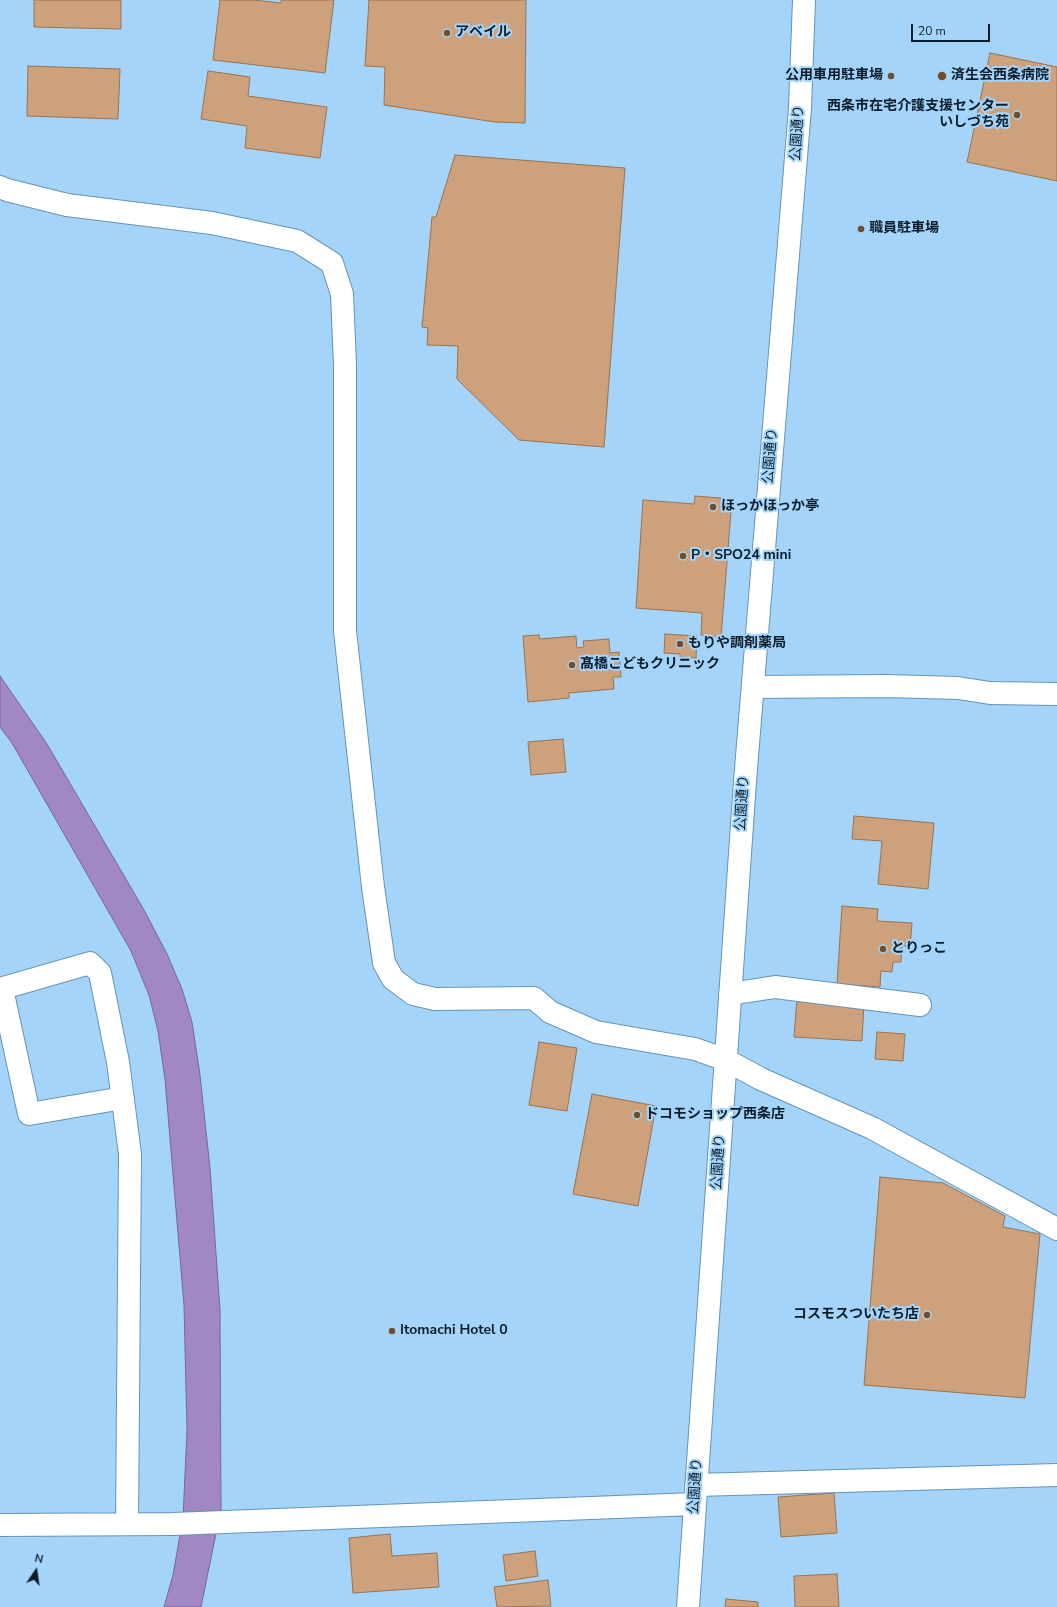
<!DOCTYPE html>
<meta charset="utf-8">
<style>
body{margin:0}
#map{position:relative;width:1057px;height:1607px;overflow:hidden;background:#a4d4f9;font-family:"Nunito Sans",sans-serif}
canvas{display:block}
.north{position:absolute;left:16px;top:1551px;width:40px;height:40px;-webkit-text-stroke:3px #a4d4f9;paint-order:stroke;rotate:13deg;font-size:11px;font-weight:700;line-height:16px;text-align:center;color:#0b1d2b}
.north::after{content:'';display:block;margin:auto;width:14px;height:18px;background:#0b1d2b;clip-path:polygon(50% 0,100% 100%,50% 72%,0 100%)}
.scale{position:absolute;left:911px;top:24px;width:79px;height:18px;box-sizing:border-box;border:2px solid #0b1d2b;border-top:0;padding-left:5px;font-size:12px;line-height:14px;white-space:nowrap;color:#0b1d2b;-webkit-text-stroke:3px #a4d4f9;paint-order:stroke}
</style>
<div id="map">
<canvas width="1057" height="1607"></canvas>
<div class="north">N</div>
<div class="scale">20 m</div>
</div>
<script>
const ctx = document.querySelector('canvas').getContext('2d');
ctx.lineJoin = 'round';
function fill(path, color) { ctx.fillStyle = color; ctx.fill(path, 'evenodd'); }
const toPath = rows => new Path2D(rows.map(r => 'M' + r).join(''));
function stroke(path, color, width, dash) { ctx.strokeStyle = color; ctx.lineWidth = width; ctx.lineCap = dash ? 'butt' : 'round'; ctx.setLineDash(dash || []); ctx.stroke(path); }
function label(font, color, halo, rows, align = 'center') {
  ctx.font = font + ' "Nunito Sans","Noto Sans JP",sans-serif'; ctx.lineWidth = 4; ctx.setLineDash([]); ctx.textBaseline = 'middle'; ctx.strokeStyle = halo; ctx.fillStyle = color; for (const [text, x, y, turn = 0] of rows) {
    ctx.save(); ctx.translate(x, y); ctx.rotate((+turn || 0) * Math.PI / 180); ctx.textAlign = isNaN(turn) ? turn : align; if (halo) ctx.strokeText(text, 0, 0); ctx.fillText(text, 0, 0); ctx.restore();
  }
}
const water = toPath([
 [0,676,47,744,144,910,167,954,182,989,192,1022,200,1075,210,1168,220,1310,221,1509,201,1607,164,1607,173,1575,183,1518,187,1431,184,1305,165,1079,158,1031,149,995,131,951,12,743,0,727,0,676]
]);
fill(water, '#a188c5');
stroke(water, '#746897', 1);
const building = toPath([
 [34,0,121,0,121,29,34,27,34,0],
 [220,0,253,0,281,3,281,0,334,0,325,73,213,60,220,0],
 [369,0,526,0,525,123,495,122,384,105,385,67,365,66,369,0],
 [990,53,1057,67,1057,181,967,162,990,53],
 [28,66,120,69,118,119,27,116,28,66],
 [208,71,250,77,248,96,327,107,320,158,245,148,247,126,201,119,208,71],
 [455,155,625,168,604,447,519,440,457,379,458,346,427,345,428,328,422,327,432,217,436,217,455,155],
 [695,496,732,499,721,637,701,635,702,613,636,608,643,500,694,504,695,496],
 [665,634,697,636,696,658,680,657,680,654,664,653,665,634],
 [539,635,540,639,576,636,577,648,584,647,583,641,609,639,610,653,619,652,621,677,613,677,614,689,569,693,569,698,528,702,523,636,539,635],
 [563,739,566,772,531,775,528,742,563,739],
 [854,816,934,823,928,889,878,884,882,841,852,839,854,816],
 [842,906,878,909,877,921,912,923,910,948,902,945,901,962,893,962,892,972,881,971,880,987,837,984,842,906],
 [797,999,864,1003,862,1041,794,1037,797,999],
 [877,1032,905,1034,903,1061,875,1059,877,1032],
 [539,1042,577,1048,567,1111,529,1105,539,1042],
 [592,1094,656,1106,638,1206,573,1194,592,1094],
 [880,1177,943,1183,1005,1216,1003,1227,1040,1234,1025,1398,864,1385,880,1177],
 [834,1493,837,1533,781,1537,778,1497,834,1493],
 [390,1534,392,1556,437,1553,439,1587,353,1593,349,1538,390,1534],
 [535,1551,538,1576,506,1581,503,1555,535,1551],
 [837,1574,839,1607,795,1607,794,1576,837,1574],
 [548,1580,551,1606,497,1607,494,1587,548,1580],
 [726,1599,758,1602,758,1607,725,1607,726,1599]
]);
fill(building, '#cca17b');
stroke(building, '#9b724e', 1);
const minor = toPath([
 [0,187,7,190,67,205,212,223,297,241,332,263,342,294,345,365,345,631,373,887,384,963,393,979,413,994,435,999,534,998,550,1012,596,1032,695,1049,726,1060,761,1079,872,1128,1057,1229],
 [753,687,887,686,958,688,990,693,1057,694],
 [0,989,90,963,100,973,118,1062,130,1154,127,1524],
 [2,989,29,1114,123,1098],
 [730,994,775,987,920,1005],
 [696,1485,1057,1475],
 [0,1525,173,1524,695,1504],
 [688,1607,745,781,800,108,804,0]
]);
stroke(minor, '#6593b6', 24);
stroke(minor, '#fff', 22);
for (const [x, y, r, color] of [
 [447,33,4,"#734d2a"],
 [891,76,4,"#734d2a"],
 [942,76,5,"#734d2a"],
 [1017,115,4,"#734d2a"],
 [861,229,4,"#734d2a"],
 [713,507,4,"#734d2a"],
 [683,556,4,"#734d2a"],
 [680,644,4,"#734d2a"],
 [572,665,4,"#734d2a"],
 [883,949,4,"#734d2a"],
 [637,1115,4,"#734d2a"],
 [927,1315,4,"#734d2a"],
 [392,1331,4,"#734d2a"]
]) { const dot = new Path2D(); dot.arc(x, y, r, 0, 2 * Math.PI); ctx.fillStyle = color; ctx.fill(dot); stroke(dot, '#a4d4f9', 1.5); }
label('bold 14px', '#0b1d2b', '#a4d4f9', [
 ["アベイル",455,33],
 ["公用車用駐車場",883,76,"right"],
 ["済生会西条病院",951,76],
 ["西条市在宅介護支援センター",1009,107,"right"],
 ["いしづち苑",1009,123,"right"],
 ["職員駐車場",869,229],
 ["ほっかほっか亭",721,507],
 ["P・SPO24 mini",691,556],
 ["もりや調剤薬局",688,644],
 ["髙橋こどもクリニック",580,665],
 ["とりっこ",891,949],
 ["ドコモショップ西条店",645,1115],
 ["コスモスついたち店",919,1315,"right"],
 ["Itomachi Hotel 0",400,1331]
], 'left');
label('14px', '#0b1d2b', '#a4d4f9', [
 ["公園通り",798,133,-86],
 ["公園通り",771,456,-85],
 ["公園通り",743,803,-86],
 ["公園通り",719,1162,-86],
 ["公園通り",696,1486,-86]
]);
</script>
